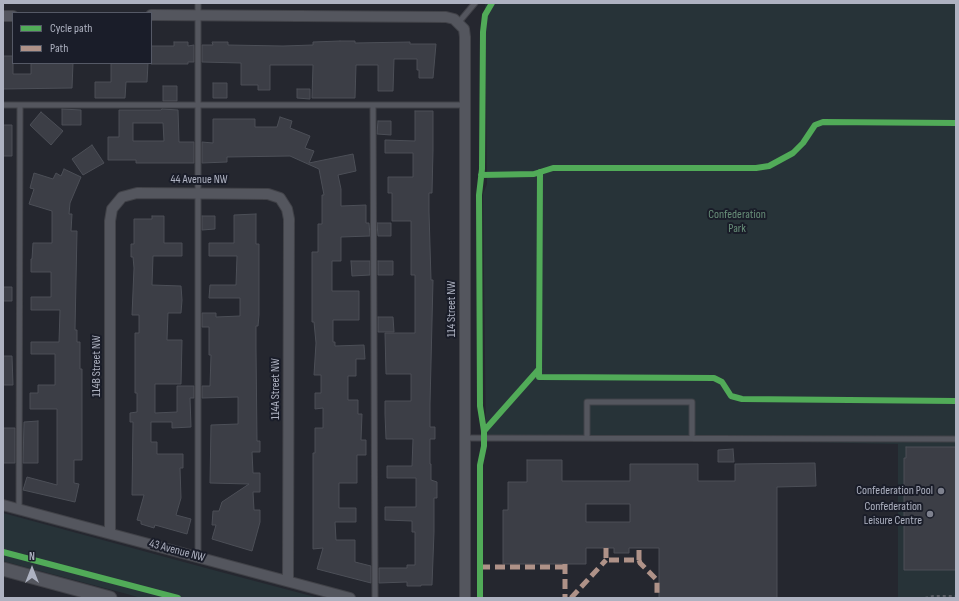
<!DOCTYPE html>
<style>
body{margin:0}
#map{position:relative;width:959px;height:601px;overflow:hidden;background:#25272f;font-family:"Sofia Sans Condensed",sans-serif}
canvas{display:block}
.frame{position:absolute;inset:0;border:4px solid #aeb2c1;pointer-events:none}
.legend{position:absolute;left:12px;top:12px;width:140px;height:52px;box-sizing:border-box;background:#1a1d29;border:1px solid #555966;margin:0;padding:5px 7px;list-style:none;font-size:12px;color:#aeb2c1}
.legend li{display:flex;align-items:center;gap:8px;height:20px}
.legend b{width:20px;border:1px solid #555966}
.north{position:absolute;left:12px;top:549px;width:40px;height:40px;-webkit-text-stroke:3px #1a1d29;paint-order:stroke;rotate:0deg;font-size:11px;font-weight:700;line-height:16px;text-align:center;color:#aeb2c1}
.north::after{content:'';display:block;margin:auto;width:14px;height:18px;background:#aeb2c1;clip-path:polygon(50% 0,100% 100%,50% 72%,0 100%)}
</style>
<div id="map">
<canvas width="959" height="601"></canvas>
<div class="frame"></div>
<ul class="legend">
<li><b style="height:5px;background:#51ab58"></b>Cycle path</li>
<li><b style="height:5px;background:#af9288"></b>Path</li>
</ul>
<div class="north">N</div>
</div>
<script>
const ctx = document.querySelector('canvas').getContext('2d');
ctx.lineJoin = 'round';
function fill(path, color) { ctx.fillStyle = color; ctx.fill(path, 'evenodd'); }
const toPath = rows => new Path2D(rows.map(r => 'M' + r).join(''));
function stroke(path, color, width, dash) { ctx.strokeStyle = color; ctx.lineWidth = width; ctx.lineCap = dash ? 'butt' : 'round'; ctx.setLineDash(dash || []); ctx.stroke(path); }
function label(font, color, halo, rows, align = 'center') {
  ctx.font = font + ' "Sofia Sans Condensed",sans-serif'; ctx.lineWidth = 4; ctx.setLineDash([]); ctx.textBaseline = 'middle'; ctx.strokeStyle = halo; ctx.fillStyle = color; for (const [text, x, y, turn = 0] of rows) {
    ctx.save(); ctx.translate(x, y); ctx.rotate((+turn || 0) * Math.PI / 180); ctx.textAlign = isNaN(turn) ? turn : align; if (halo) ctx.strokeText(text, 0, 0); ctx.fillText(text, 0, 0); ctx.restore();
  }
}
fill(toPath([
 [485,3,956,3,956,598,898,598,898,444,704,440,486,441,483,194,487,184],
 [3,513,217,571,319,598,141,598,127,594,3,561]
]), '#273338');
const building = toPath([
 [340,41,355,41,355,43,410,42,410,44,436,44,433,78,419,78,419,70,417,70,417,59,394,59,393,91,378,91,378,65,356,65,355,98,312,98,313,65,270,65,270,90,258,90,258,85,241,85,241,63,202,62,202,45,213,45,212,42,228,42,228,45,283,46,313,45,313,42,340,41],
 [174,42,188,42,188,46,194,45,194,62,188,62,188,64,151,64,151,46,174,46,174,42],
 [3,56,13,56,13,74,31,74,31,63,73,63,72,88,3,89,3,56],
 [111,63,148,63,147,82,126,82,125,98,95,98,95,82,111,82,111,63],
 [213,83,227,83,227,98,213,98,213,83],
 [163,86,177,86,177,101,163,101,163,86],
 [297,89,310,89,310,99,297,98,297,89],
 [62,109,81,110,81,125,62,125,62,109],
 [162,109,178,110,179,142,194,142,194,163,136,163,136,160,108,160,108,137,119,137,119,110,161,110,162,109],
 [133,123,163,123,164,141,133,141,133,123],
 [415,111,433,111,433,150,432,193,429,193,429,212,431,280,433,280,430,404,430,427,435,427,435,439,430,439,430,464,431,464,431,480,437,482,437,498,434,498,434,532,432,585,421,585,421,586,407,586,407,582,379,583,379,568,407,568,407,565,415,565,415,532,412,532,412,521,385,520,385,507,416,507,416,478,387,478,387,466,412,466,413,439,386,439,385,414,385,401,411,401,411,374,386,374,385,333,415,333,415,275,411,275,411,221,392,221,392,193,388,193,388,177,413,177,413,153,385,153,385,140,415,141,415,111],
 [41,112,63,131,51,145,30,125,41,112],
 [280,117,292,121,290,128,310,136,305,148,314,151,309,163,353,154,356,171,338,175,341,189,341,206,366,205,366,223,369,223,370,236,341,237,341,261,332,261,332,291,359,291,359,320,333,320,333,342,335,342,335,346,364,345,365,359,356,359,356,376,348,376,348,400,358,400,358,414,362,414,361,440,366,440,366,455,357,455,357,483,339,483,339,508,356,508,356,522,335,522,336,540,355,540,355,562,371,566,371,583,317,569,323,548,313,549,313,453,315,453,315,428,323,428,323,408,315,409,315,393,321,393,321,375,314,375,316,343,314,322,312,322,312,252,318,252,318,224,322,224,322,195,324,195,319,169,290,156,227,157,227,162,202,163,202,142,213,143,213,119,255,119,255,127,277,127,280,117],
 [378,121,391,121,391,135,377,134,378,121],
 [3,125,12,125,12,156,3,156,3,125],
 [92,145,104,163,83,175,72,159,92,145],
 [64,169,81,177,70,203,69,214,72,214,71,231,77,231,75,330,77,330,77,342,80,342,80,369,82,369,82,460,74,460,74,483,79,484,75,502,23,490,27,477,57,485,57,409,30,409,30,393,38,393,38,385,55,385,55,354,31,354,31,342,59,342,60,310,31,310,31,297,51,297,51,272,31,272,31,259,32,259,33,243,52,243,52,211,29,204,34,189,30,188,34,173,53,179,56,173,61,176,64,169],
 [256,214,256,244,259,244,259,315,258,326,256,326,256,349,257,441,260,441,260,452,252,452,253,473,260,473,260,492,253,492,254,510,260,510,260,522,252,551,212,539,216,525,212,525,213,511,219,511,222,502,249,484,210,483,211,425,238,424,238,397,202,398,202,386,210,386,211,355,209,355,209,327,202,327,202,313,216,313,216,317,240,316,240,298,209,298,210,285,236,285,237,256,209,256,209,243,234,243,234,215,256,214],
 [152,216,164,216,164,243,182,243,182,256,153,256,152,285,181,286,182,300,181,313,168,313,167,340,182,340,181,384,155,384,155,413,177,412,177,386,194,386,194,398,190,398,191,427,172,428,172,422,151,422,151,442,157,442,157,454,183,454,183,468,180,468,181,498,176,515,191,519,187,534,155,525,154,528,141,524,141,521,137,520,144,495,132,495,133,422,130,422,130,413,137,412,137,393,135,393,135,333,139,333,139,315,132,315,134,268,133,257,131,257,131,244,134,244,134,219,152,219,152,216],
 [202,216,215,216,215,229,202,230,202,216],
 [377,223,391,223,391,236,378,236,377,223],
 [351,261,370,261,370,275,352,276,351,261],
 [378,261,393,261,393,275,378,275,378,261],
 [3,287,12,287,12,301,3,301,3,287],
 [378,317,393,317,394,332,378,332,378,317],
 [3,356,12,356,13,385,3,385,3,356],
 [38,421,38,463,23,463,24,422,38,421],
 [3,428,15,428,15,463,3,463,3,428],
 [906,447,956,447,956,570,904,570,904,458,906,458,906,447],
 [733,449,734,462,718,462,718,450,733,449],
 [527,460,562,460,562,481,630,481,630,464,698,464,698,481,735,481,735,464,815,463,816,486,777,487,777,598,659,598,659,548,629,548,629,553,614,553,614,548,586,548,586,564,503,564,503,510,508,510,508,482,527,482,527,460],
 [586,504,630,504,630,522,586,522,586,504]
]);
fill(building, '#3c3e46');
stroke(building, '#4c4f57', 1);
const service = toPath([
 [198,3,198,557],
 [459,22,475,3],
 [3,105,465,105],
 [373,106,375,598],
 [465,438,956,439],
 [587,438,587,402,692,402,692,437],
 [19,510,20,105]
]);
const minor = toPath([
 [151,15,446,17,454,19,464,29,465,37,465,598],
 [3,16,13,16],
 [3,505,350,598],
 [110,533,110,221,112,209,122,197,137,193,268,194,280,198,287,209,289,219,288,581]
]);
const tertiary = toPath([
 [3,569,110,598]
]);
stroke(service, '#414248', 7);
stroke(minor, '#414248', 12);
stroke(tertiary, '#414248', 15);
stroke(toPath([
 [925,598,933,596,956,596]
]), '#585b62', 2, [3, 3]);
stroke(service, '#54565e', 5);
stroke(minor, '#54565e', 10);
stroke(tertiary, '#54565e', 13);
stroke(toPath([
 [606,548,606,560,639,560,639,548],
 [639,560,640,563,657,580,657,598],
 [565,564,565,598],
 [480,567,565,567],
 [571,598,606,560]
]), '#af9288', 5, [10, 5]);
stroke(toPath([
 [540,172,539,377,714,378,722,382,731,396,742,399,956,401],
 [481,175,534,174,553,168,756,168,769,166,793,153,803,143,815,125,823,122,956,123],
 [484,431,539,369],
 [3,552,178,598],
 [480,598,480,465,484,446,484,431,480,406,479,195,482,169,483,32,485,15,492,3]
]), '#51ab58', 6);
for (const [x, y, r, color] of [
 [941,491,4,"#7e818e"],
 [930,514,4,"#7e818e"]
]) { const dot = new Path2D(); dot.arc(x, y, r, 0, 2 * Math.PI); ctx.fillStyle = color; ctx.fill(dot); stroke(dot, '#1a1d29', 1.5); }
label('12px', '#aeb2c1', '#1a1d29', [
 ["44 Avenue NW",199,180],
 ["114 Street NW",452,309,-90],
 ["114B Street NW",97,366,-90],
 ["114A Street NW",276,389,-90],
 ["43 Avenue NW",177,551,15]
]);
label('12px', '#688f79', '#1a1d29', [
 ["Confederation",737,215],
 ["Park",737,229]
]);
label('12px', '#aeb2c1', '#1a1d29', [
 ["Confederation Pool",933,491],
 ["Confederation",922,507],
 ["Leisure Centre",922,521]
], 'right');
</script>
